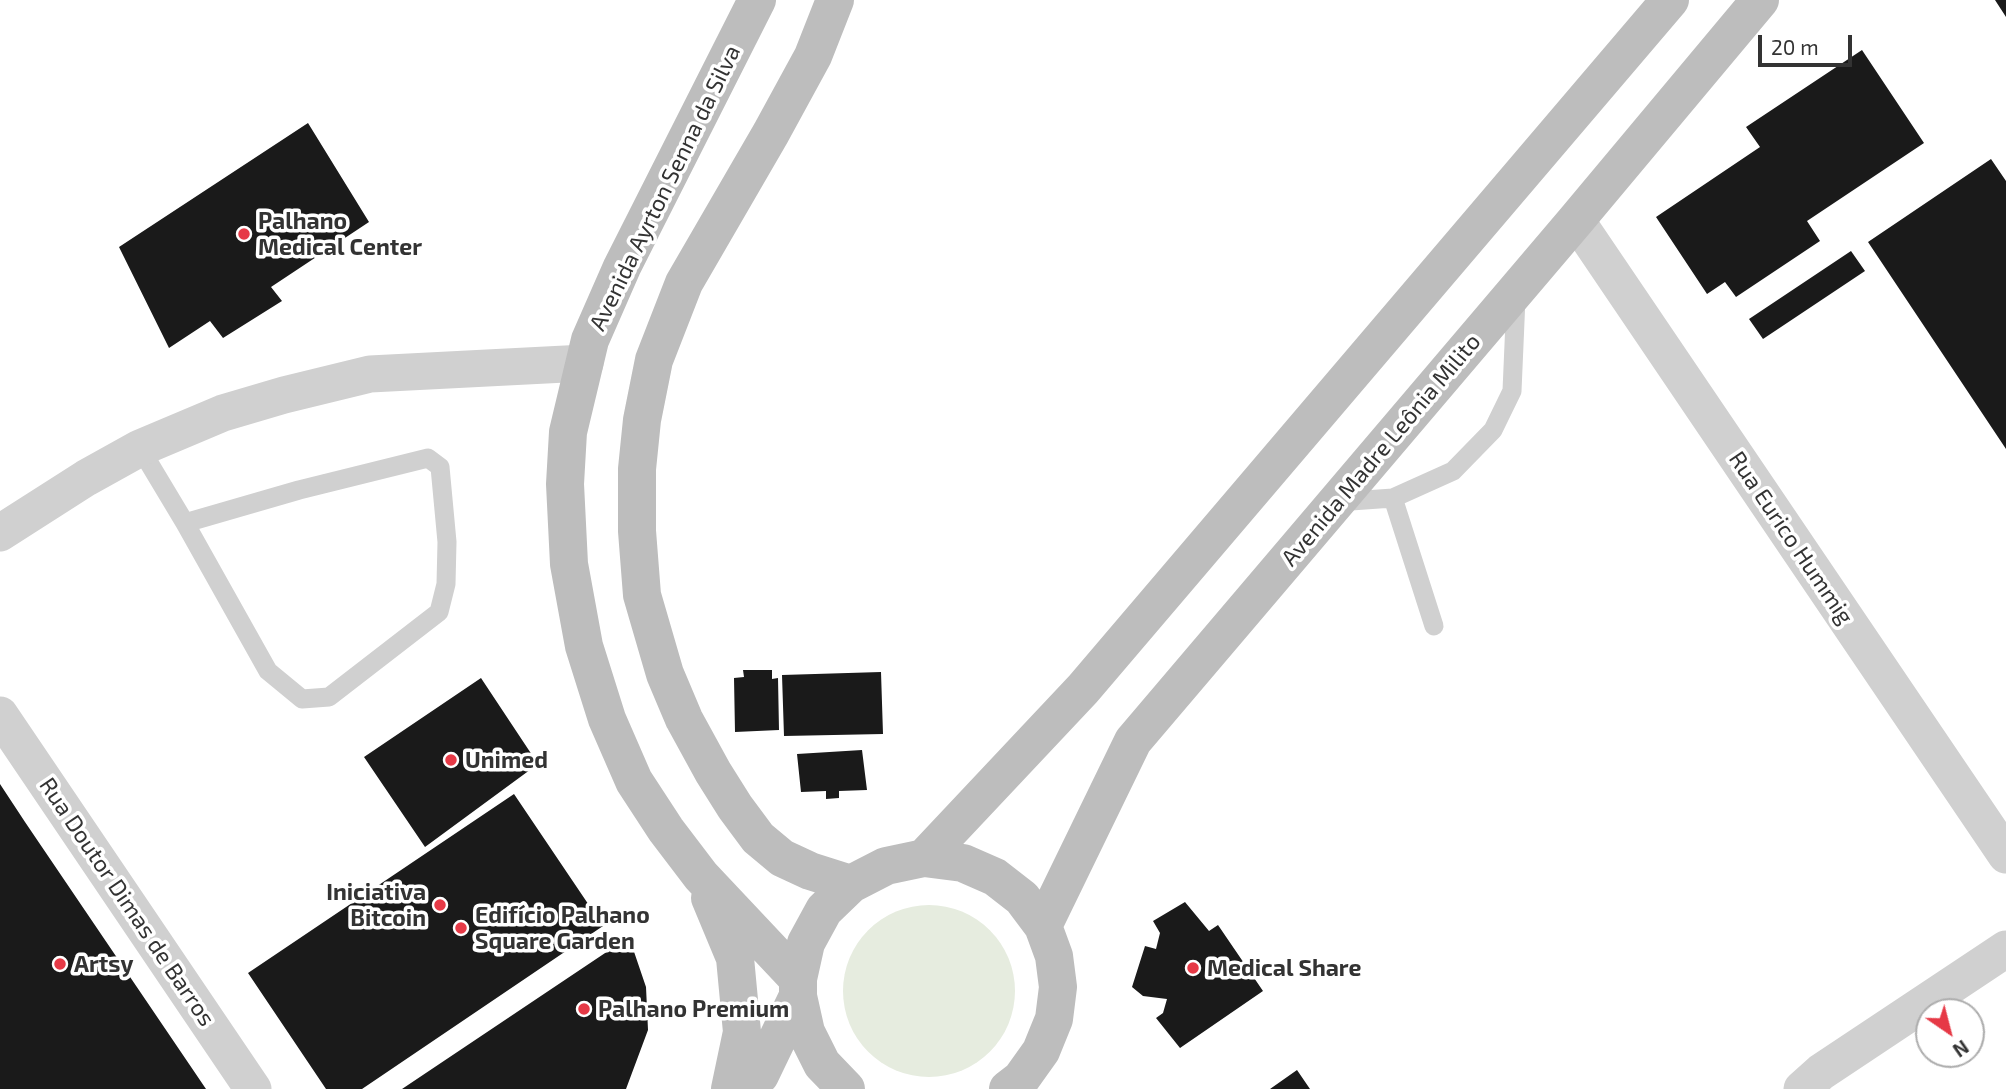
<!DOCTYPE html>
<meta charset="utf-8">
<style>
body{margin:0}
#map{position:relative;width:2006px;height:1089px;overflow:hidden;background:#fff;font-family:"Exo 2",sans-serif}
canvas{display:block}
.north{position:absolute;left:1915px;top:998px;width:70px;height:70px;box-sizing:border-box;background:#fff;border:2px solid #adadad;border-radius:50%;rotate:145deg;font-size:19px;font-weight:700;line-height:28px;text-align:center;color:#333}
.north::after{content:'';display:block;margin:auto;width:24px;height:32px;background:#e63946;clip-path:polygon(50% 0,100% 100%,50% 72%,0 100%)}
.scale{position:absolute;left:1758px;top:35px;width:94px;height:32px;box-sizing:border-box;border:4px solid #333;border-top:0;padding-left:9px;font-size:21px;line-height:24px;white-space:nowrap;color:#333;-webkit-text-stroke:5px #fff;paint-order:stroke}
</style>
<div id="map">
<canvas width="2006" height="1089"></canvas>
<div class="north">N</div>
<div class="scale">20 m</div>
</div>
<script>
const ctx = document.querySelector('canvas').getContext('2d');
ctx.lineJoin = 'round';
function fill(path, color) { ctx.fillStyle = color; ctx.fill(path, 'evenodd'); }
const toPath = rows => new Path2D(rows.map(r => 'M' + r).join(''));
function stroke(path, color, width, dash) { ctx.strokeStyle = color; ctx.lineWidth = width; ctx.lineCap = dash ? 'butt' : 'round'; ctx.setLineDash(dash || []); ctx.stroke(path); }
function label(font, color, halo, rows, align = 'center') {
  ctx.font = font + ' "Exo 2",sans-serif'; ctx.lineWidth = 7; ctx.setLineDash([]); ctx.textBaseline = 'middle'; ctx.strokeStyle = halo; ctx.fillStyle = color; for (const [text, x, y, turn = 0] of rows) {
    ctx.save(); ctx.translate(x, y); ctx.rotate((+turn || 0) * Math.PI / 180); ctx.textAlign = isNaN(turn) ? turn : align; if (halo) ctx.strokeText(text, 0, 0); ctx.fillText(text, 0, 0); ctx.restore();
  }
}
fill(toPath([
 '843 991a86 86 0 1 1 172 0a86 86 0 1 1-172 0Z'
]), '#e6ecdf');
fill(toPath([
 [1995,0,2006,0,2006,17],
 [1862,50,1924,143,1807,221,1820,241,1736,297,1725,282,1707,294,1656,217,1760,147,1746,127],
 [308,123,369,222,271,287,282,301,223,338,210,321,169,348,119,247],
 [1991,159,2006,181,2006,449,1868,242],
 [1851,251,1865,271,1763,339,1749,319],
 [743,670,772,670,772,679,778,678,779,730,735,732,734,678,744,677],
 [881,672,883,734,784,736,782,675],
 [481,678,538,764,425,847,364,757],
 [862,750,867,790,839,791,839,798,826,799,826,791,801,792,797,754],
 [0,784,25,822,206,1089,0,1089],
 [514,794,603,926,362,1089,326,1089,248,973],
 [1185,902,1209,931,1218,925,1263,991,1180,1048,1156,1018,1163,1013,1167,999,1143,996,1132,987,1145,946,1156,949,1160,933,1153,921],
 [629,937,646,987,648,1030,626,1089,402,1089],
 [1297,1070,1310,1089,1270,1089]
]), '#1a1a1a');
stroke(toPath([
 [140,448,185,523,268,671,302,699,329,697,439,612,446,584,447,542,440,467,428,458,299,490,185,523],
 [1393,498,1434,626],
 [1337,502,1393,498,1453,471,1493,430,1512,391,1516,298]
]), '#d0d0d0', 19);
stroke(toPath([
 [1576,220,2006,855],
 [0,533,86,478,140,448,223,413,284,395,370,374,585,363],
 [0,715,253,1089],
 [1802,1089,1821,1072,2006,949]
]), '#d0d0d0', 37);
stroke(toPath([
 [757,0,622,267,590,340,568,432,565,484,569,564,584,646,607,719,634,781,666,830,701,876,798,979],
 [835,0,813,56,771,133,684,283,654,360,642,420,637,469,637,531,642,595,665,674,684,719,713,772,735,807,758,838,782,858,810,871,851,884],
 [924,858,1083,689,1670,0],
 [710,898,735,958,742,1032,730,1089],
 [1043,926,1133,741,1576,220,1760,0],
 [747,1089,760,1075,798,996],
 [846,1089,822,1064,806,1032,798,996,798,979,806,943,824,910,851,884,886,866,924,858,963,863,995,877,1022,898,1043,926,1054,956,1058,987,1054,1019,1041,1051,1021,1079,1008,1089]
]), '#bdbdbd', 38);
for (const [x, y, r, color] of [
 [244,234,7,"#e63946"],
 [451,760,7,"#e63946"],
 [440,905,7,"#e63946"],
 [461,928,7,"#e63946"],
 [60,964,7,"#e63946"],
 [1193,968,7,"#e63946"],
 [584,1009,7,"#e63946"]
]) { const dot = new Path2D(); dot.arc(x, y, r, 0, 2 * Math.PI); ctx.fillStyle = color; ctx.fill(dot); stroke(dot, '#fff', 2.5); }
label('23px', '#333', '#fff', [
 ["Avenida Ayrton Senna da Silva",665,188,-64],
 ["Avenida Madre Leônia Milito",1381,450,-50],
 ["Rua Eurico Hummig",1791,538,56],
 ["Rua Doutor Dimas de Barros",127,902,56]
]);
label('bold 23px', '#333', '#fff', [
 ["Palhano",258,221],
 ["Medical Center",258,247],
 ["Unimed",465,760],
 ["Iniciativa",426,892,"right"],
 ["Bitcoin",426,918,"right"],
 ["Edifício Palhano",475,915],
 ["Square Garden",475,941],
 ["Artsy",74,964],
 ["Medical Share",1207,968],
 ["Palhano Premium",598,1009]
], 'left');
</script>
